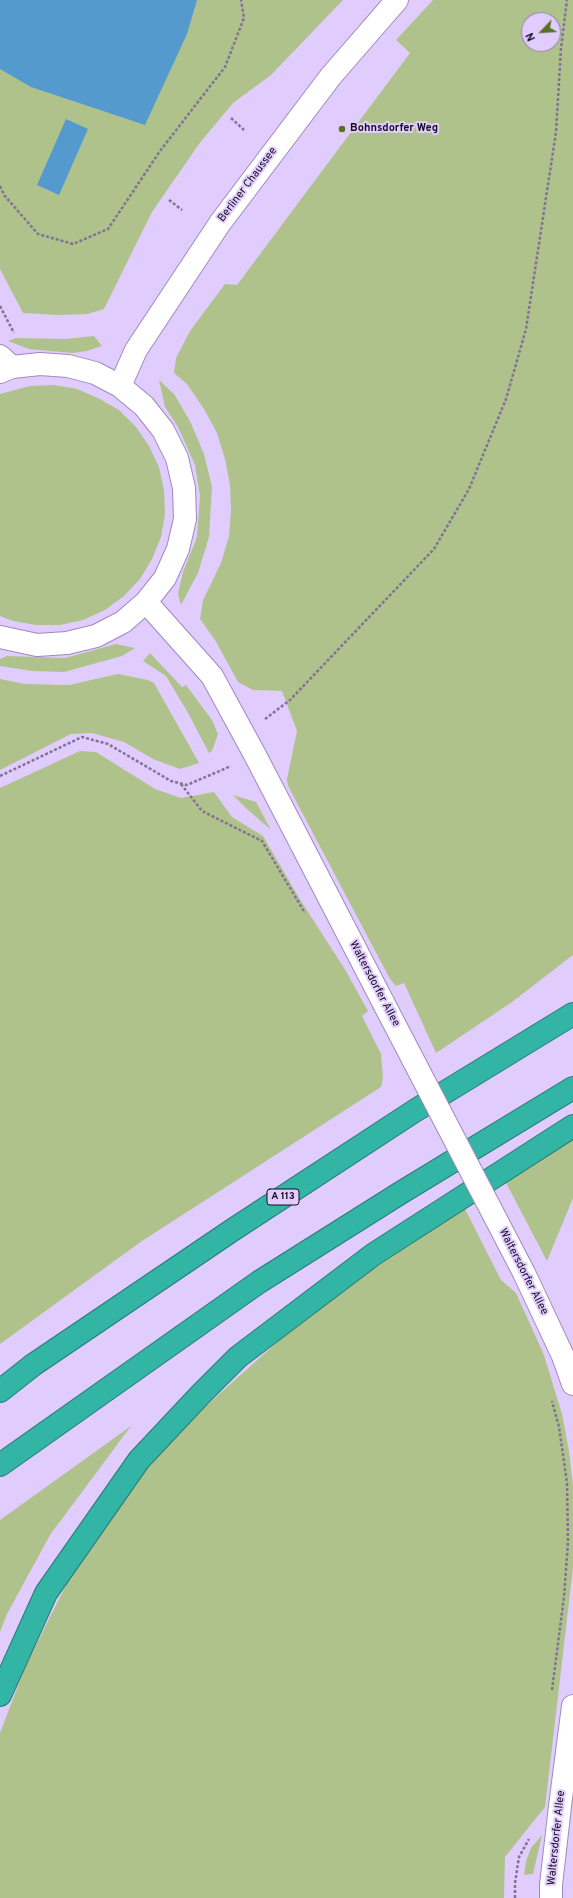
<!DOCTYPE html>
<style>
body{margin:0}
#map{position:relative;width:573px;height:1898px;overflow:hidden;background:#e1cdfd;font-family:Overpass,sans-serif}
canvas{display:block}
.north{position:absolute;left:521px;top:12px;width:40px;height:40px;box-sizing:border-box;background:#e1cdfd;border:1px solid #9080a5;border-radius:50%;rotate:245deg;font-size:11px;font-weight:700;line-height:16px;text-align:center;color:#160c21}
.north::after{content:'';display:block;margin:auto;width:14px;height:18px;background:#5a7020;clip-path:polygon(50% 0,100% 100%,50% 72%,0 100%)}
</style>
<div id="map">
<canvas width="573" height="1898"></canvas>
<div class="north">N</div>
</div>
<script>
const ctx = document.querySelector('canvas').getContext('2d');
ctx.lineJoin = 'round';
function fill(path, color) { ctx.fillStyle = color; ctx.fill(path, 'evenodd'); }
const toPath = rows => new Path2D(rows.map(r => 'M' + r).join(''));
function stroke(path, color, width, dash) { ctx.strokeStyle = color; ctx.lineWidth = width; ctx.lineCap = dash ? 'butt' : 'round'; ctx.setLineDash(dash || []); ctx.stroke(path); }
function label(font, color, halo, rows, align = 'center') {
  ctx.font = font + ' Overpass,sans-serif'; ctx.lineWidth = 4; ctx.setLineDash([]); ctx.textBaseline = 'middle'; ctx.strokeStyle = halo; ctx.fillStyle = color; for (const [text, x, y, turn = 0] of rows) {
    ctx.save(); ctx.translate(x, y); ctx.rotate((+turn || 0) * Math.PI / 180); ctx.textAlign = isNaN(turn) ? turn : align; if (halo) ctx.strokeText(text, 0, 0); ctx.fillText(text, 0, 0); ctx.restore();
  }
}
fill(toPath([
 [0,0,343,0,271,75,233,103,199,144,152,212,104,309,87,314,57,315,23,313,0,269],
 [433,0,573,0,573,955,512,1002,436,1053,404,983,396,986,390,979,288,786,287,779,297,731,282,691,253,690,238,682,215,640,200,619,203,600,221,563,229,536,231,510,230,485,225,459,217,433,204,409,187,384,174,373,176,358,190,331,225,284,237,285,410,53,396,40],
 [529,20,553,20,553,44,529,44],
 [94,336,102,346,87,351,72,353,29,349,8,341,16,338,66,339],
 [159,380,174,394,190,421,204,454,212,487,209,537,198,573,181,605,178,594,183,572,197,537,200,496,195,465,178,427,165,407],
 [54,385,77,389,98,398,119,410,136,427,149,446,159,467,164,490,165,514,161,537,152,559,140,579,124,596,105,610,83,620,60,625,36,625,13,621,0,616,0,394,30,386],
 [116,644,135,648,122,656,64,672,32,671,0,666,0,659,7,656,65,658],
 [150,653,182,687,186,685,212,720,218,734,212,751,209,753,188,713,166,676,143,661],
 [118,674,148,680,154,683,199,763,180,769,153,759,124,742,92,733,71,734,0,770,0,679,25,684,69,685],
 [80,751,96,752,155,789,181,798,214,792,232,817,263,836,301,901,346,971,368,1011,362,1016,381,1054,383,1078,381,1087,142,1241,0,1344,0,788],
 [233,795,256,802,271,830,247,809],
 [573,1137,573,1198,547,1261,504,1179],
 [465,1209,501,1280,516,1293,544,1355,562,1414,569,1451,573,1486,573,1568,545,1807,505,1857,504,1898,0,1898,0,1733,26,1665,69,1579,145,1469,196,1415,294,1327,353,1283,413,1241],
 [131,1426,50,1535,7,1614,0,1632,0,1520],
 [542,1835,533,1874,524,1875,526,1861,531,1848]
]), '#afc28b');
fill(toPath([
 [0,0,197,0,187,34,145,125,31,87,0,69],
 [66,119,88,129,59,195,37,185]
]), '#549acf');
const minor = toPath([
 [0,356,12,367]
]);
const tertiary = toPath([
 [0,372,12,367,40,364,68,366,95,373,120,386,144,406,163,430,177,458,184,488,185,519,178,549,165,578,146,602,123,622,96,636,67,643,37,645,0,637],
 [120,386,136,350,220,223,331,76,397,0],
 [146,602,212,676,255,755,383,1002],
 [524,1273,563,1356,573,1384],
 [551,1898,551,1885,560,1806,573,1706]
]);
const motorway = toPath([
 [0,1391,33,1365,234,1229,416,1110,573,1014],
 [0,1465,259,1282,402,1192,573,1088],
 [0,1695,46,1593,139,1460,200,1395,238,1357,374,1254,573,1126]
]);
stroke(minor, '#a088c0', 24);
stroke(tertiary, '#a088c0', 24);
stroke(motorway, '#297a77', 24);
stroke(toPath([
 [231,118,244,130],
 [0,186,4,195,38,234,73,244,108,229,160,151,225,67,244,18,241,0],
 [169,200,182,210],
 [0,306,14,333],
 [265,719,290,700,434,549,469,489,506,399,526,329,556,132,561,48,567,0],
 [0,776,82,737,108,744,171,781,187,785,231,766],
 [181,784,202,811,262,841,305,913],
 [552,1690,564,1597,568,1542,567,1483,559,1427,552,1401],
 [515,1898,515,1883,519,1857,529,1839]
]), '#827296', 2.5, [3, 2]);
stroke(minor, '#fff', 22);
stroke(tertiary, '#fff', 22);
stroke(motorway, '#33b5a6', 22);
const tertiaryBridge = toPath([
 [383,1002,524,1273]
]);
stroke(tertiaryBridge, '#a088c0', 24, []);
stroke(tertiaryBridge, '#fff', 22);
for (const [x, y, r, color] of [
 [342,129,4,"#5a7020"]
]) { const dot = new Path2D(); dot.arc(x, y, r, 0, 2 * Math.PI); ctx.fillStyle = color; ctx.fill(dot); stroke(dot, '#e1cdfd', 1.5); }
for (const [x, y, w] of [
 [283,1197,32]
]) { const box = new Path2D(); box.roundRect(x - w / 2, y - 8, w, 16, 3); ctx.fillStyle = '#e1cdfd'; ctx.fill(box); stroke(box, '#160c21', 1); }
label('bold 10px', '#160c21', null, [
 ["A 113",283,1197]
]);
label('bold 11px', '#160c21', '#e1cdfd', [
 ["Bohnsdorfer Weg",350,129]
], 'left');
label('11px', '#160c21', '#e1cdfd', [
 ["Berliner Chaussee",248,185,-53],
 ["Waltersdorfer Allee",374,984,62],
 ["Waltersdorfer Allee",523,1272,63],
 ["Waltersdorfer Allee",557,1838,-84]
]);
</script>
